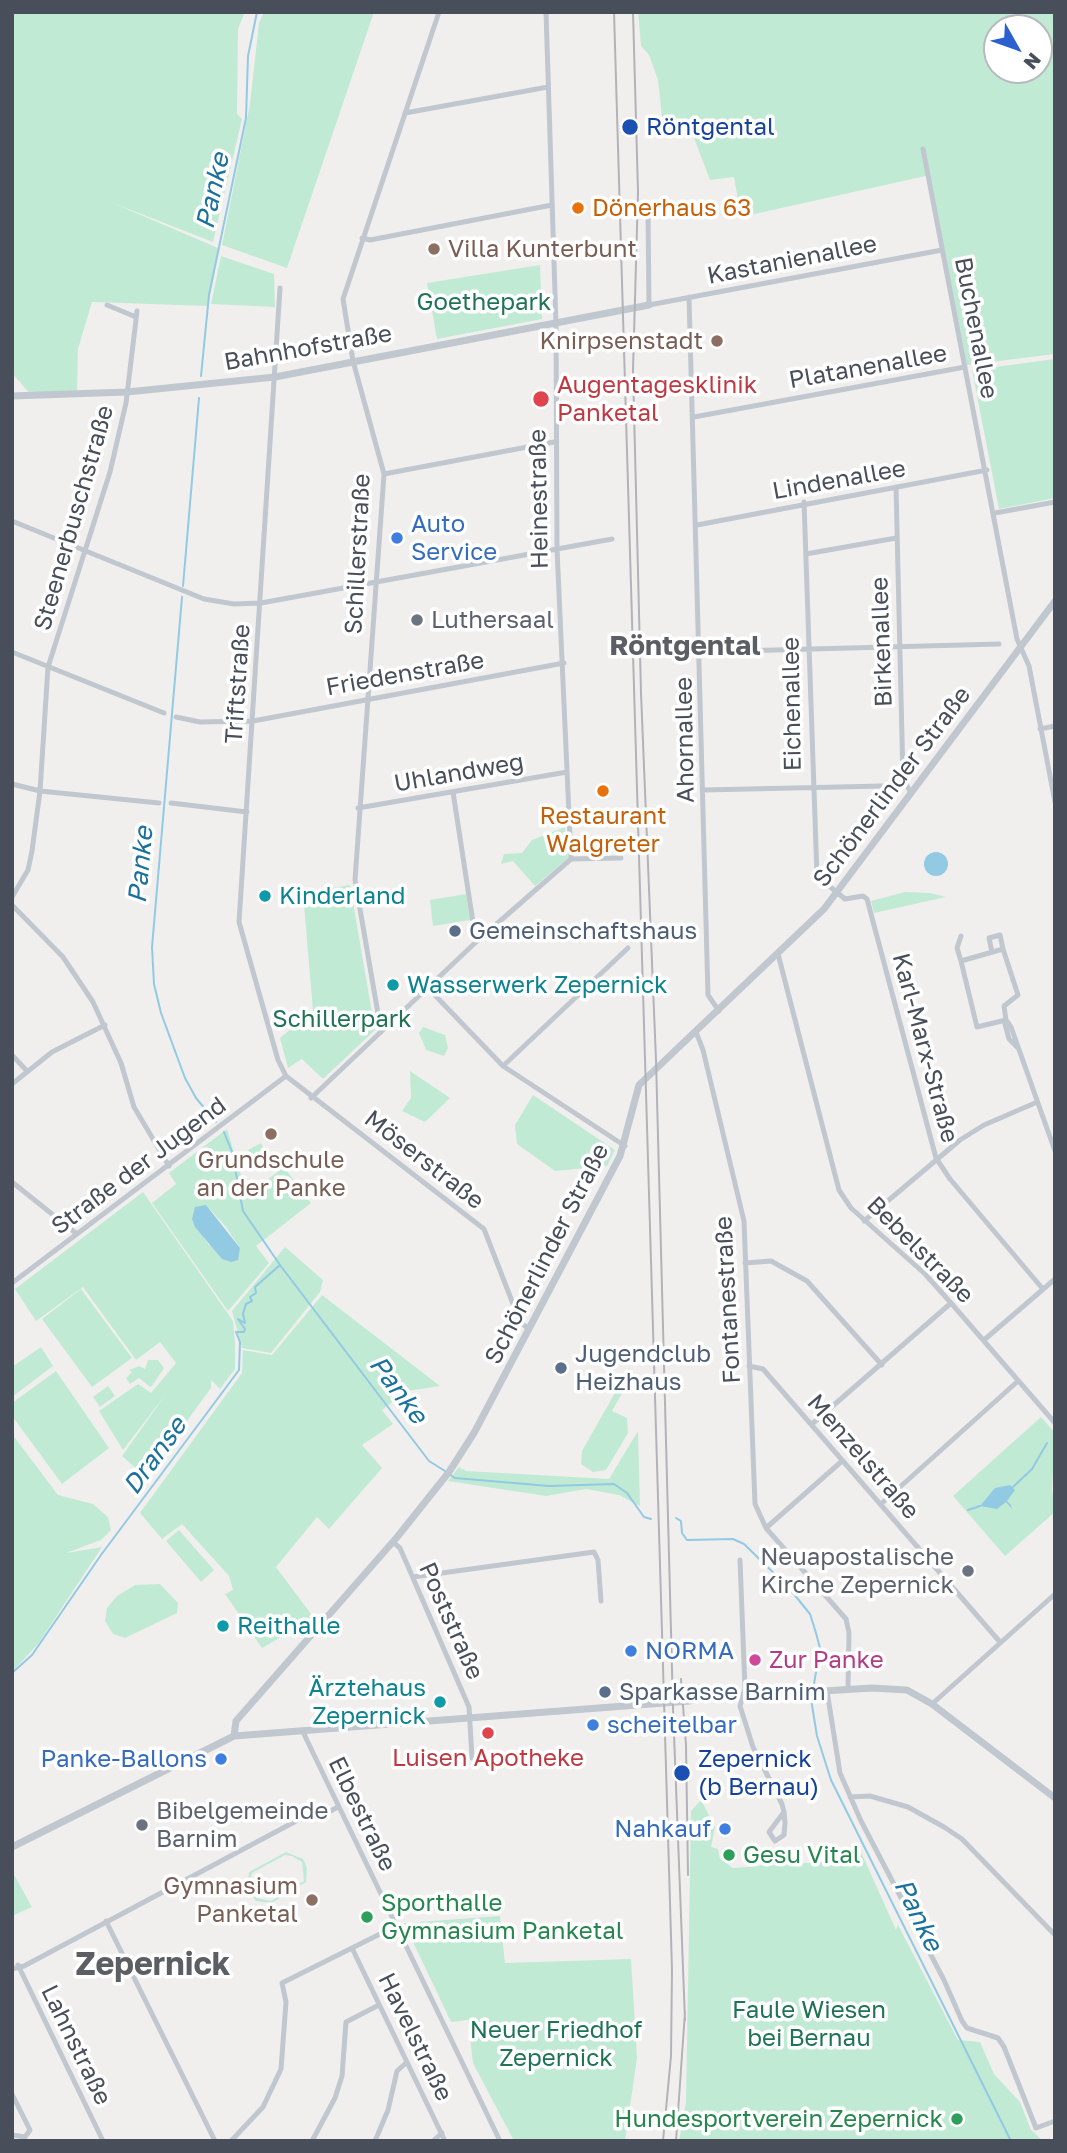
<!DOCTYPE html>
<meta charset="utf-8">
<style>
body{margin:0}
#map{position:relative;width:1067px;height:2153px;overflow:hidden;background:#f1efee;font-family:"Golos Text",sans-serif}
canvas{display:block}
.frame{position:absolute;inset:0;border:14px solid #484f5a;pointer-events:none}
.north{position:absolute;left:983px;top:14px;width:70px;height:70px;box-sizing:border-box;background:#fff;border:2px solid #b6b9bd;border-radius:50%;rotate:130deg;font-size:19px;font-weight:700;line-height:28px;text-align:center;color:#484f5a}
.north::after{content:'';display:block;margin:auto;width:24px;height:32px;background:#2b60ce;clip-path:polygon(50% 0,100% 100%,50% 72%,0 100%)}
</style>
<div id="map">
<canvas width="1067" height="2153"></canvas>
<div class="frame"></div>
<div class="north">N</div>
</div>
<script>
const ctx = document.querySelector('canvas').getContext('2d');
ctx.lineJoin = 'round';
function fill(path, color) { ctx.fillStyle = color; ctx.fill(path, 'evenodd'); }
const toPath = rows => new Path2D(rows.map(r => 'M' + r).join(''));
function stroke(path, color, width, dash) { ctx.strokeStyle = color; ctx.lineWidth = width; ctx.lineCap = dash ? 'butt' : 'round'; ctx.setLineDash(dash || []); ctx.stroke(path); }
function label(font, color, halo, rows, align = 'center') {
  ctx.font = font + ' "Golos Text",sans-serif'; ctx.lineWidth = 7; ctx.setLineDash([]); ctx.textBaseline = 'middle'; ctx.strokeStyle = halo; ctx.fillStyle = color; for (const [text, x, y, turn = 0] of rows) {
    ctx.save(); ctx.translate(x, y); ctx.rotate((+turn || 0) * Math.PI / 180); ctx.textAlign = isNaN(turn) ? turn : align; if (halo) ctx.strokeText(text, 0, 0); ctx.fillText(text, 0, 0); ctx.restore();
  }
}
fill(toPath([
 [12,12,245,12,238,29,237,114,242,119,213,242,113,203,218,248,208,306,92,302,78,349,77,393,31,395,12,373],
 [264,12,374,12,287,268,222,245,250,104,259,23],
 [638,12,1055,12,1055,354,967,365,930,175,741,217,734,177,710,180,694,138,664,136,658,80,649,55,641,46],
 [997,28,1039,28,1039,70,997,70],
 [221,256,274,274,275,307,211,304],
 [540,265,542,319,437,339,427,283],
 [1055,359,1055,498,999,509,972,370],
 [565,827,568,858,535,886,513,861,501,864,504,854,522,853,532,840],
 [350,885,375,1030,323,1079,302,1059,288,1068,280,1038,313,1011,303,893],
 [905,892,930,893,946,897,874,913,871,901],
 [466,894,470,920,433,926,430,900],
 [423,1027,445,1035,448,1048,444,1056,426,1050,419,1033],
 [410,1071,450,1098,425,1122,402,1111,411,1098],
 [533,1095,615,1150,607,1166,555,1171,517,1144,515,1125],
 [227,1129,247,1195,284,1167,311,1203,256,1246,269,1263,228,1311,152,1203,176,1184,169,1173],
 [206,1205,226,1227,240,1248,209,1245,192,1219],
 [261,1143,270,1161,258,1168,248,1150],
 [143,1192,233,1321,235,1342,235,1369,220,1389,211,1380,211,1388,146,1477,122,1456,166,1394,123,1450,99,1411,138,1384,151,1393,176,1363,160,1342,136,1360,83,1287,36,1321,15,1289],
 [285,1247,323,1280,320,1292,271,1353,242,1348,232,1311],
 [81,1289,132,1358,92,1387,42,1319],
 [322,1295,440,1386,407,1391,382,1410,393,1424,362,1445,382,1468,329,1529,317,1517,276,1567,314,1618,262,1648,225,1594,233,1590,229,1576,182,1524,162,1539,140,1513,242,1373,243,1350,272,1355],
 [41,1347,53,1366,12,1397,12,1367],
 [148,1360,158,1360,164,1368,152,1386,150,1387,139,1378,130,1384,126,1378,132,1372,129,1370,139,1366,145,1369],
 [629,1368,634,1372,612,1411,627,1418,628,1433,606,1470,593,1472,581,1464,582,1451],
 [56,1371,109,1448,62,1484,12,1416,12,1403],
 [108,1386,115,1396,100,1407,93,1397],
 [1041,1417,1055,1433,1052,1489,1055,1512,1005,1556,953,1496],
 [638,1431,640,1506,619,1495,586,1489,546,1496,448,1481,459,1467,466,1471,609,1479],
 [12,1434,58,1495,93,1504,108,1517,111,1530,101,1540,66,1553,102,1547,38,1644,12,1672],
 [179,1530,214,1570,201,1582,166,1541],
 [160,1584,178,1603,177,1613,125,1638,113,1634,105,1621,107,1608,117,1596,135,1585],
 [701,1800,715,1827,711,1847,718,1849,720,1859,733,1868,760,1866,765,1859,775,1858,773,1848,780,1861,788,1864,826,1862,862,1854,896,1930,898,1925,958,2040,980,2042,994,2074,1020,2102,1031,2130,1043,2141,679,2141,686,2102,691,1811],
 [286,1852,303,1859,307,1868,306,1882,272,1903,256,1901,247,1889,249,1872],
 [285,1855,292,1856,302,1862,304,1881,271,1901,257,1898,249,1886,252,1873],
 [12,1871,32,1907,12,1916],
 [500,1916,505,1963,631,1959,637,2058,625,2141,514,2141,473,2063,468,2020,451,2022,404,1923]
]), '#c1ead5');
fill(toPath([
 '924 864a12 12 0 1 1 24 0a12 12 0 1 1-24 0Z',
 [206,1205,240,1248,238,1260,231,1262,222,1259,195,1227,192,1219,195,1207],
 [1010,1485,1015,1490,1007,1501,1011,1505,1012,1509,1006,1502,997,1509,980,1506,995,1488]
]), '#92c9e3');
stroke(toPath([
 [201,376,209,295,246,118,248,56,257,12],
 [183,586,199,398],
 [182,597,152,947,154,984,161,1013,185,1078,196,1098,216,1122],
 [224,1132,232,1152,243,1211,280,1265,429,1461,445,1471],
 [449,1474,455,1478,549,1486,614,1484,627,1493,644,1517,651,1519],
 [1013,1487,1032,1469,1047,1443],
 [968,1510,980,1506],
 [676,1518,681,1521,682,1533,687,1540,733,1539,744,1544,789,1588,810,1614,816,1633,820,1648,814,1684],
 [12,1673,32,1655,101,1555,239,1370,240,1342,236,1332,244,1332,245,1329,238,1319,245,1323,243,1314,246,1304,252,1301,250,1297,256,1293,255,1287,280,1265],
 [811,1699,817,1736,831,1780,1011,2141]
]), '#92c9e3', 2);
stroke(toPath([
 [405,113,548,87],
 [923,149,1017,639,1029,666,1055,802],
 [648,213,649,305,942,250],
 [362,238,370,240,552,205],
 [280,288,239,922,278,1060,286,1076,484,1229,520,1322,529,1329],
 [689,297,708,995,719,1011],
 [107,305,136,317],
 [694,417,965,367],
 [384,474,554,442],
 [896,487,903,779,911,793],
 [804,502,817,876,845,899,863,896,867,899,936,1158,950,1179,1042,1288],
 [995,513,1055,502],
 [12,521,204,599,234,604,261,603,612,539],
 [697,525,987,470],
 [806,554,896,538],
 [12,652,164,713],
 [700,652,999,644],
 [176,717,200,722,253,721,564,663],
 [1040,729,1055,726],
 [12,784,40,791,159,803],
 [703,790,883,786],
 [453,792,476,942],
 [171,803,247,812],
 [358,808,567,772],
 [571,859,621,858],
 [12,897,28,870,32,851,40,791,48,667,110,472,126,403,137,311],
 [12,905,63,957,93,1002,121,1063,134,1107,169,1166],
 [992,952,989,938,1000,935,1003,949],
 [778,954,839,1190,851,1208,925,1274,951,1303,1055,1423],
 [961,961,957,948,961,936],
 [428,988,503,1066,625,1146],
 [1006,1020,977,1027,961,961,1003,949,1018,995,1004,1006,1006,1020,1005,1024,1009,1039,1018,1048],
 [1006,1020,1011,1027,1055,1151],
 [381,1031,355,880,384,474,353,361,343,299,439,12],
 [696,1032,703,1050,744,1221,755,1504,766,1528,846,1619,849,1633,848,1689],
 [12,1055,26,1070],
 [503,1066,628,948],
 [12,1084,52,1052,105,1025],
 [311,1098,476,942,571,859,557,549,556,324,546,12],
 [12,1182,77,1234],
 [864,1221,960,1140,984,1125,1035,1103],
 [745,1263,771,1261,807,1281,882,1365],
 [12,1283,286,1076],
 [984,1340,1055,1279],
 [749,1366,763,1369,1000,1642],
 [812,1424,951,1303],
 [881,1504,1018,1381],
 [766,1528,842,1461],
 [393,1542,400,1548,469,1707,472,1758],
 [740,1560,745,1689,740,1706,753,1747,782,1804,784,1812,785,1823,784,1835,775,1841,769,1832,784,1812],
 [413,1577,594,1552,598,1560,601,1601],
 [827,1691,840,1773,861,1821,944,1980,962,2021,967,2028,998,2038,1004,2047,1036,2128,1055,2121],
 [932,1704,1055,1594],
 [302,1730,500,2141],
 [850,1797,870,1796,908,1807,944,1827,962,1839,1055,1935],
 [106,1921,215,2141],
 [352,1948,445,2141],
 [18,1965,103,2141],
 [12,1969,24,1966,298,1820,325,1814,338,1807],
 [12,2094,30,2130,25,2137,12,2135],
 [231,2141,263,2107,281,2069,286,2002,282,1983,396,1926],
 [312,2141,335,2098,342,2076,346,2022,379,2005],
 [375,2141,388,2110,397,2071,407,2062],
 [433,2141,442,2133]
]), '#c0c7cf', 5);
stroke(toPath([
 [12,396,127,392,275,377,649,305],
 [696,1699,872,1688,907,1690,932,1704,1055,1798],
 [234,1736,236,1721,398,1536,449,1472,474,1433,620,1156,639,1085,824,909,1055,601],
 [12,1847,234,1736,690,1701,714,1693,742,1696]
]), '#c0c7cf', 7);
stroke(toPath([
 [633,12,638,192,633,370,641,693,656,1060,673,1708,685,2020],
 [681,1679,686,1745,688,1875],
 [676,2141,685,2012]
]), '#b1b3b8', 2);
stroke(toPath([
 [614,12,672,1970,671,2056,663,2141]
]), '#b1b3b8', 2);
for (const [x, y, r, color] of [
 [630,127,9,"#1a4fb4"],
 [578,208,7,"#e8710a"],
 [434,249,7,"#8d6e63"],
 [717,341,7,"#8d6e63"],
 [541,399,9,"#e0444e"],
 [397,538,7,"#3f7fe0"],
 [417,620,7,"#6b7280"],
 [603,791,7,"#e8710a"],
 [265,896,7,"#0f9aa8"],
 [455,931,7,"#5c6f8a"],
 [393,985,7,"#0f9aa8"],
 [271,1134,7,"#8d6e63"],
 [561,1368,7,"#5c6f8a"],
 [968,1571,7,"#6b7280"],
 [223,1626,7,"#0f9aa8"],
 [631,1651,7,"#3f7fe0"],
 [755,1660,7,"#d1479c"],
 [605,1692,7,"#5c6f8a"],
 [440,1702,7,"#0f9aa8"],
 [593,1725,7,"#3f7fe0"],
 [488,1733,7,"#e0444e"],
 [221,1759,7,"#3f7fe0"],
 [682,1773,9,"#1a4fb4"],
 [142,1825,7,"#6b7280"],
 [725,1829,7,"#3f7fe0"],
 [729,1855,7,"#2e9e5b"],
 [312,1900,7,"#8d6e63"],
 [367,1917,7,"#2e9e5b"],
 [957,2119,7,"#2e9e5b"]
]) { const dot = new Path2D(); dot.arc(x, y, r, 0, 2 * Math.PI); ctx.fillStyle = color; ctx.fill(dot); stroke(dot, '#fff', 2.5); }
label('24px', '#164399', '#fff', [
 ["Röntgental",646,127],
 ["Zepernick",698,1759],
 ["(b Bernau)",698,1787]
], 'left');
label('24px', '#c56008', '#fff', [
 ["Dönerhaus 63",592,208],
 ["Restaurant",603,816,"center"],
 ["Walgreter",603,844,"center"]
], 'left');
label('24px', '#785e54', '#fff', [
 ["Villa Kunterbunt",448,249,"left"],
 ["Knirpsenstadt",703,341],
 ["Grundschule",271,1160,"center"],
 ["an der Panke",271,1188,"center"],
 ["Gymnasium",298,1886],
 ["Panketal",298,1914]
], 'right');
label('24px', '#484f5a', '#fff', [
 ["Kastanienallee",792,260,-11],
 ["Buchenallee",976,328,79],
 ["Bahnhofstraße",308,348,-10],
 ["Platanenallee",868,367,-10],
 ["Lindenallee",839,480,-10],
 ["Heinestraße",539,499,-91],
 ["Steenerbuschstraße",74,518,-74],
 ["Schillerstraße",358,554,-87],
 ["Birkenallee",882,642,-92],
 ["Friedenstraße",405,674,-10],
 ["Triftstraße",238,684,-86],
 ["Eichenallee",792,704,-91],
 ["Ahornallee",685,740,-91],
 ["Uhlandweg",459,773,-10],
 ["Schönerlinder Straße",892,787,-53],
 ["Karl-Marx-Straße",925,1048,75],
 ["Möserstraße",424,1160,38],
 ["Straße der Jugend",139,1166,-37],
 ["Bebelstraße",920,1250,45],
 ["Schönerlinder Straße",547,1254,-63],
 ["Fontanestraße",728,1300,-93],
 ["Menzelstraße",863,1457,49],
 ["Poststraße",451,1621,66],
 ["Elbestraße",362,1814,64],
 ["Havelstraße",415,2037,64],
 ["Lahnstraße",76,2045,64]
]);
label('24px', '#207453', '#fff', [
 ["Goethepark",484,302],
 ["Schillerpark",342,1019],
 ["Faule Wiesen",809,2010],
 ["bei Bernau",809,2038],
 ["Neuer Friedhof",556,2030],
 ["Zepernick",556,2058]
]);
label('24px', '#be3a42', '#fff', [
 ["Augentagesklinik",557,385],
 ["Panketal",557,413],
 ["Luisen Apotheke",488,1758,"center"]
], 'left');
label('24px', '#366cbe', '#fff', [
 ["Auto",411,524],
 ["Service",411,552],
 ["NORMA",645,1651],
 ["scheitelbar",607,1725],
 ["Panke-Ballons",207,1759,"right"],
 ["Nahkauf",711,1829,"right"]
], 'left');
label('24px', '#5b616d', '#fff', [
 ["Luthersaal",431,620],
 ["Neuapostalische",954,1557,"right"],
 ["Kirche Zepernick",954,1585,"right"],
 ["Bibelgemeinde",156,1811],
 ["Barnim",156,1839]
], 'left');
label('24px', '#0d838f', '#fff', [
 ["Kinderland",279,896],
 ["Wasserwerk Zepernick",407,985],
 ["Reithalle",237,1626],
 ["Ärztehaus",426,1688,"right"],
 ["Zepernick",426,1716,"right"]
], 'left');
label('24px', '#4e5e75', '#fff', [
 ["Gemeinschaftshaus",469,931],
 ["Jugendclub",575,1354],
 ["Heizhaus",575,1382],
 ["Sparkasse Barnim",619,1692]
], 'left');
label('24px', '#b23c85', '#fff', [
 ["Zur Panke",769,1660]
], 'left');
label('24px', '#27864d', '#fff', [
 ["Gesu Vital",743,1855],
 ["Sporthalle",381,1903],
 ["Gymnasium Panketal",381,1931],
 ["Hundesportverein Zepernick",943,2119,"right"]
], 'left');
label('italic 26px', '#1a719b', '#fff', [
 ["Panke",213,191,-78],
 ["Panke",141,865,-85],
 ["Panke",398,1390,53],
 ["Dranse",155,1456,-54],
 ["Panke",918,1915,64]
]);
label('bold 28px', '#5b5e62', '#fff', [
 ["Röntgental",685,646]
]);
label('bold 32px', '#5b5e62', '#fff', [
 ["Zepernick",153,1965]
]);
</script>
